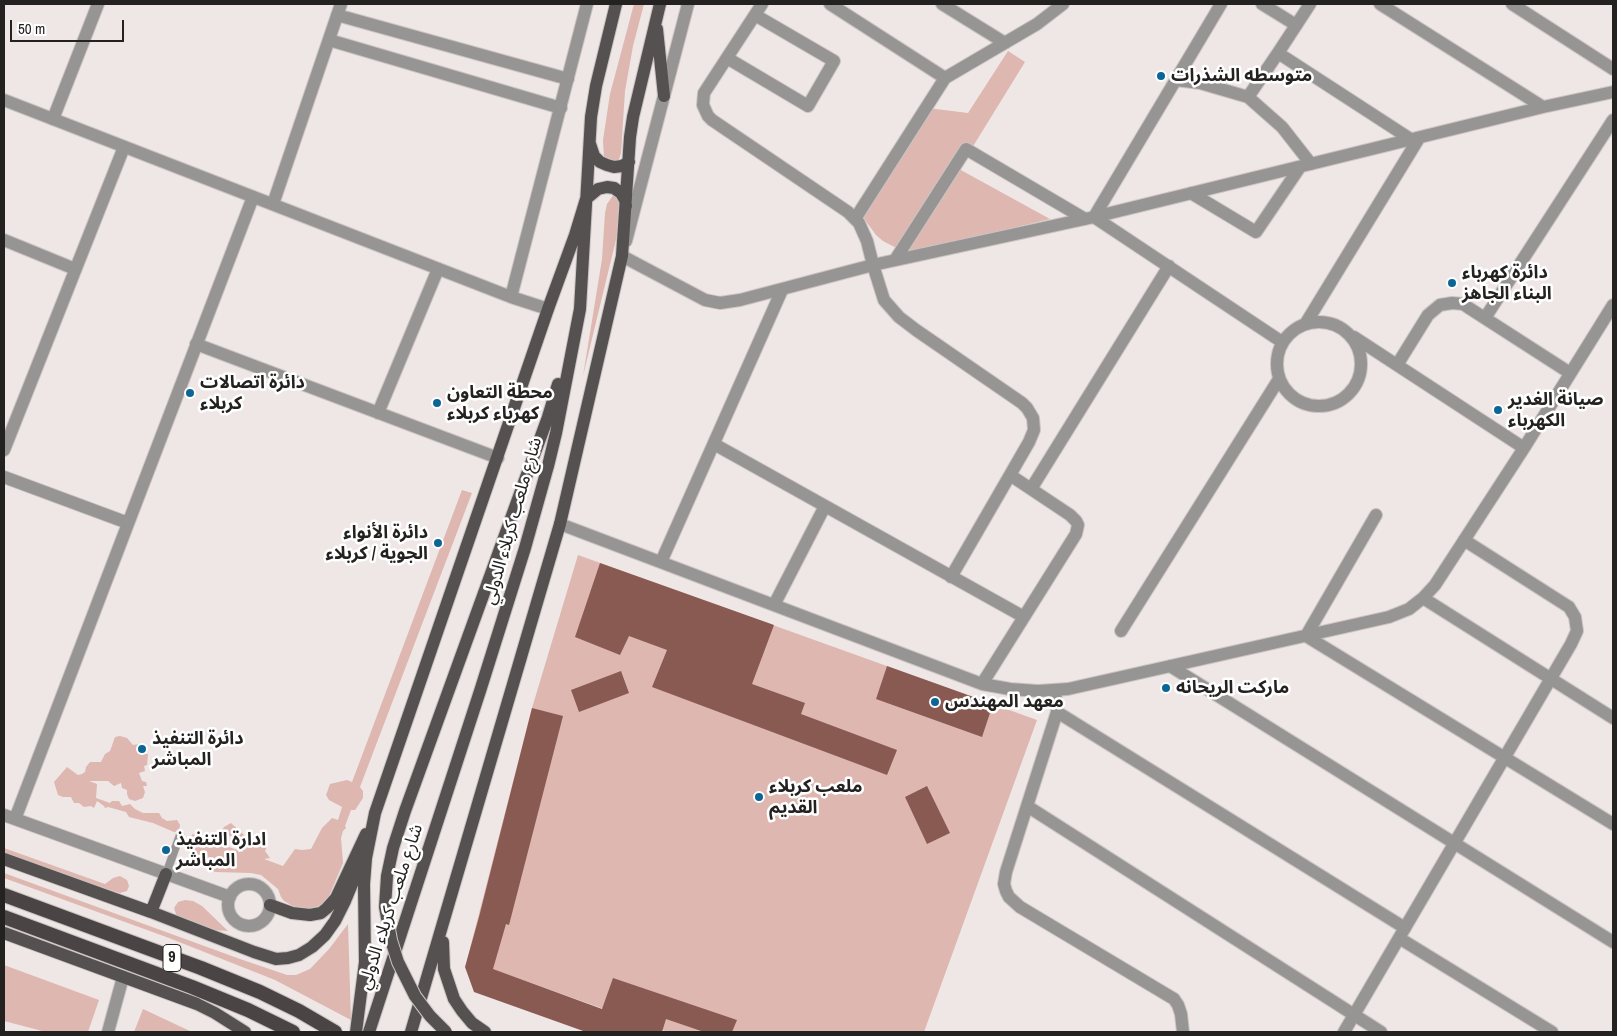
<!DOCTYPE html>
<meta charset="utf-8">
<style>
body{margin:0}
#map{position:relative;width:1617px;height:1036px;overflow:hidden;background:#eee7e6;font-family:"Archivo Narrow",sans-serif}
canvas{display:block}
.frame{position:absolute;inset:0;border:5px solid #242221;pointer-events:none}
.scale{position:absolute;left:10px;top:20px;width:114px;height:22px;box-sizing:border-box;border:2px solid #242221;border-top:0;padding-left:6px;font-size:15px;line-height:18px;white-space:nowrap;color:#242221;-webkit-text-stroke:4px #fff;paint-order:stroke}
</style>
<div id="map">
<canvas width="1617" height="1036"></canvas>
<div class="frame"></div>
<div class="scale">50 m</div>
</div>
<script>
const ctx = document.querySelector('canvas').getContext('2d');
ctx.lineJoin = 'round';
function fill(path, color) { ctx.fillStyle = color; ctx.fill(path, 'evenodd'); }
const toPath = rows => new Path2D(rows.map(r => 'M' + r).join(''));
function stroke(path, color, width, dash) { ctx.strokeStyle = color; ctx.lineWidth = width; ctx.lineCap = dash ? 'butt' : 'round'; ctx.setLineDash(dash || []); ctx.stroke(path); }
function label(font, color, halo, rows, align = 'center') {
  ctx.font = font + ' "Archivo Narrow","Noto Sans Arabic",sans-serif'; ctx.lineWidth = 5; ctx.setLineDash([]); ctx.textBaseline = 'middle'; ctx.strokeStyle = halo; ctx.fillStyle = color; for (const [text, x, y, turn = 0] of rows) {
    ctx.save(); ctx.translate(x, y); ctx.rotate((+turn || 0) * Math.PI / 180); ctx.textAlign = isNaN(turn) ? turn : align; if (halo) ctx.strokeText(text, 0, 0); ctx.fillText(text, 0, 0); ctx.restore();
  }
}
fill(toPath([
 [634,4,644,4,633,46,625,91,621,153,618,162,604,158,603,140,610,94],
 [1008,51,1025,62,959,169,1050,219,908,254,883,241,876,235,862,216,928,108,968,113],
 [614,194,621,199,621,219,583,376,602,259,605,213,607,204],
 [462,490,472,493,360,787,363,791,363,798,355,810,351,810,345,826,346,828,343,831,341,838,343,863,327,901,315,908,306,910,298,909,284,901,281,897,278,889,261,875,251,873,215,872,196,863,191,854,190,846,192,834,243,852,242,848,234,842,232,837,222,831,224,827,231,823,245,836,250,838,257,838,264,842,267,847,265,851,270,858,264,859,283,866,295,849,302,850,311,849,322,828,332,818,338,820,342,807,329,800,326,795,330,784,347,780,352,782],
 [578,555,1037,720,924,1032,668,1032,467,960,532,708],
 [120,736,127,738,133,745,140,744,144,747,146,750,145,754,148,754,147,765,144,766,145,771,139,773,142,781,146,782,147,786,143,786,145,792,143,798,135,801,129,799,127,794,127,790,122,788,121,783,114,786,108,781,89,781,97,784,96,798,110,803,112,801,119,801,122,806,130,804,135,809,143,813,159,813,162,818,167,821,177,820,180,825,179,831,174,832,153,823,129,817,126,812,108,807,105,808,104,806,97,801,94,808,91,806,84,807,79,803,74,803,71,797,63,797,58,795,54,782,67,767,78,775,82,774,85,772,86,767,90,762,101,762,105,754,110,751,115,737],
 [4,848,105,884,113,878,120,876,127,880,129,886,127,891,120,893,78,881,4,854],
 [4,873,240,959,287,975,296,975,310,969,329,949,348,924,351,1020,275,980,169,938,4,878],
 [185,900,193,901,202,906,228,931,213,930,177,917,174,908,178,902],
 [4,965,99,1000,88,1032,46,1032,4,1021],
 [143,1009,192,1032,134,1032]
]), '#deb7b0');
fill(toPath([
 [600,563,774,625,752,684,805,703,801,714,897,750,887,775,652,687,667,650,629,636,620,655,575,637],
 [887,666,993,704,982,737,876,699],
 [621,671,629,693,579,712,571,690],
 [532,708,563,716,509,925,506,924,493,969,602,1009,613,978,737,1020,732,1032,704,1032,666,1019,662,1032,586,1032,474,992,465,967,479,917],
 [927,786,950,833,927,844,905,797]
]), '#895a52');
const service = toPath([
 [166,874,180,835]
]);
const minor = toPath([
 [762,4,704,93,703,105,708,116,712,120,848,212,859,223,867,241,873,265,884,300,899,317,916,330,1022,403,1027,408,1033,418,1034,430,1029,442,1010,475,1070,515,1076,521,1078,525,1076,534,982,684],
 [830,4,945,78],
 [942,4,1005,43],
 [1221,4,1094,217,1282,342],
 [1262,4,1296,25],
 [1380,4,1543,107],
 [1512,4,1613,69],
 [337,15,568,79],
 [329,40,561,108],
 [1278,53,1412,140],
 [727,58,808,106,834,61,755,15],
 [1176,80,1200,83,1248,97,1282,127,1311,164],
 [1248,97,1278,53,1310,4],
 [53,119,98,4],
 [1191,193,1256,232,1300,167],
 [273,204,341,4],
 [855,219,945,78,1037,24,1063,4],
 [4,240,75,269],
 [622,256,705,300,720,303,740,300,873,265,1094,217,1543,107,1613,92],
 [895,260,966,149,1085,219],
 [1485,318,1613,120],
 '1277 364a42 42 0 1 1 84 0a42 42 0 1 1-84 0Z',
 [1306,323,1419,138],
 [1354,337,1524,448],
 [196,344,498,458],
 [1397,365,1428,315,1440,305,1452,303,1463,304,1469,308,1570,373],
 [378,413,438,269],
 [714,444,1024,617],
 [4,450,124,147],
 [4,477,128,523],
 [1031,489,1169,266],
 [1376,515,1306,636,1613,824],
 [560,524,982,684,1010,689,1038,691,1068,689,1389,617,1409,609,1423,598,1435,585,1524,448,1613,305],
 [661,562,782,290],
 [951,577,1010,475],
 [1423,598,1613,718],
 [774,605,825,506],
 [1121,631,1279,379],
 [1170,666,1613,942],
 [1055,690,1057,712,1405,928],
 [1057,712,1006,872,1004,884,1006,891,1009,897,1020,907,1174,999,1178,1005,1181,1014,1183,1032],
 [1027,806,1381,1032],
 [4,815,230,897],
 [15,819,253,197],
 '228 905a21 21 0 1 1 42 0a21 21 0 1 1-42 0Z',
 [1399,938,1552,1032],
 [108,1032,123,977],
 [1344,1032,1571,644,1577,631,1575,617,1569,607,1464,540]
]);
const tertiary = toPath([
 [4,100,511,297,548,309],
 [626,241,688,4],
 [511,297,587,4]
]);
const primary = toPath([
 [657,29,664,96],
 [590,144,594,156,600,162,607,165,614,167,622,166,629,162],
 [522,488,548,417,558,384],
 [4,859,151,912,254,952,276,959,288,958,299,955,312,947,325,935,335,921,345,901,363,858],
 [270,905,292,913,310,915,321,913,327,908,336,898,366,834],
 [151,912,166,874],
 [4,933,197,1004,215,1013,245,1032],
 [443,942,444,969,454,999,462,1011,472,1023,485,1032],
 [356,1032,365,962,364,884,366,858,375,813,548,309,575,235,586,199,598,189,607,187,614,188,621,193,625,200,626,206],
 [369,1032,481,688,525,548,548,466,556,433,580,309,591,117,596,86,616,4],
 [411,1032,560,524,622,256,630,137,633,117,660,4]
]);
const trunk = toPath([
 [4,895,201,968,260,992,299,1011,335,1032],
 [4,917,192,987,248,1010,293,1032]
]);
stroke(service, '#cac4c3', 9);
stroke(minor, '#cac4c3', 14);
stroke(tertiary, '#cac4c3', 14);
stroke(primary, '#cac4c3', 14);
stroke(trunk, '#cac4c3', 16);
stroke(service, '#979594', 8);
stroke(minor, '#979594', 12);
stroke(tertiary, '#979594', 12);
stroke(primary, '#555150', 12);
stroke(trunk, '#4a4544', 14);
const primaryBridge = toPath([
 [446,1032,430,1016,415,996,398,962,391,940,385,907,387,876,393,848,405,811,522,488]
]);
stroke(primaryBridge, '#cac4c3', 14, []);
stroke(primaryBridge, '#555150', 12);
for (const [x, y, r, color] of [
 [1161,76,5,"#0b6595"],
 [1452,283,5,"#0b6595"],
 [190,393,5,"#0b6595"],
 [437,403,5,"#0b6595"],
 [1498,410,5,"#0b6595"],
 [438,543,5,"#0b6595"],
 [1166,688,5,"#0b6595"],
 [935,702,5,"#0b6595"],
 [142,749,5,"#0b6595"],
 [759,797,5,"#0b6595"],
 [166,850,5,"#0b6595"]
]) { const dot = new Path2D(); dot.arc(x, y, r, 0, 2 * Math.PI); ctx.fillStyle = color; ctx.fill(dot); stroke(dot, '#fff', 2); }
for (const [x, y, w] of [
 [172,958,18]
]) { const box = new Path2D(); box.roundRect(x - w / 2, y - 13.5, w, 27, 4); ctx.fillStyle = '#fff'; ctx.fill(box); stroke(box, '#242221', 1); }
label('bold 16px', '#242221', null, [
 ["9",172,958]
]);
label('bold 18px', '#242221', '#fff', [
 ["متوسطه الشذرات",1171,76],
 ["دائرة كهرباء",1462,273],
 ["البناء الجاهز",1462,294],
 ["دائرة اتصالات",200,383],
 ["كربلاء",200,404],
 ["محطة التعاون",447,393],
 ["كهرباء كربلاء",447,414],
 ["صيانة الغدير",1508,400],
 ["الكهرباء",1508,421],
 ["دائرة الأنواء",428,533,"right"],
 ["الجوية / كربلاء",428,554,"right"],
 ["ماركت الريحانه",1176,688],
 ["معهد المهندس",945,702],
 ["دائرة التنفيذ",152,739],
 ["المباشر",152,760],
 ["ملعب كربلاء",769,787],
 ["القديم",769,808],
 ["ادارة التنفيذ",176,840],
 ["المباشر",176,861]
], 'left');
label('18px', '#242221', '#fff', [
 ["شارع ملعب كربلاء الدولي",513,521,-74],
 ["شارع ملعب كربلاء الدولي",391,907,-72]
]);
</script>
